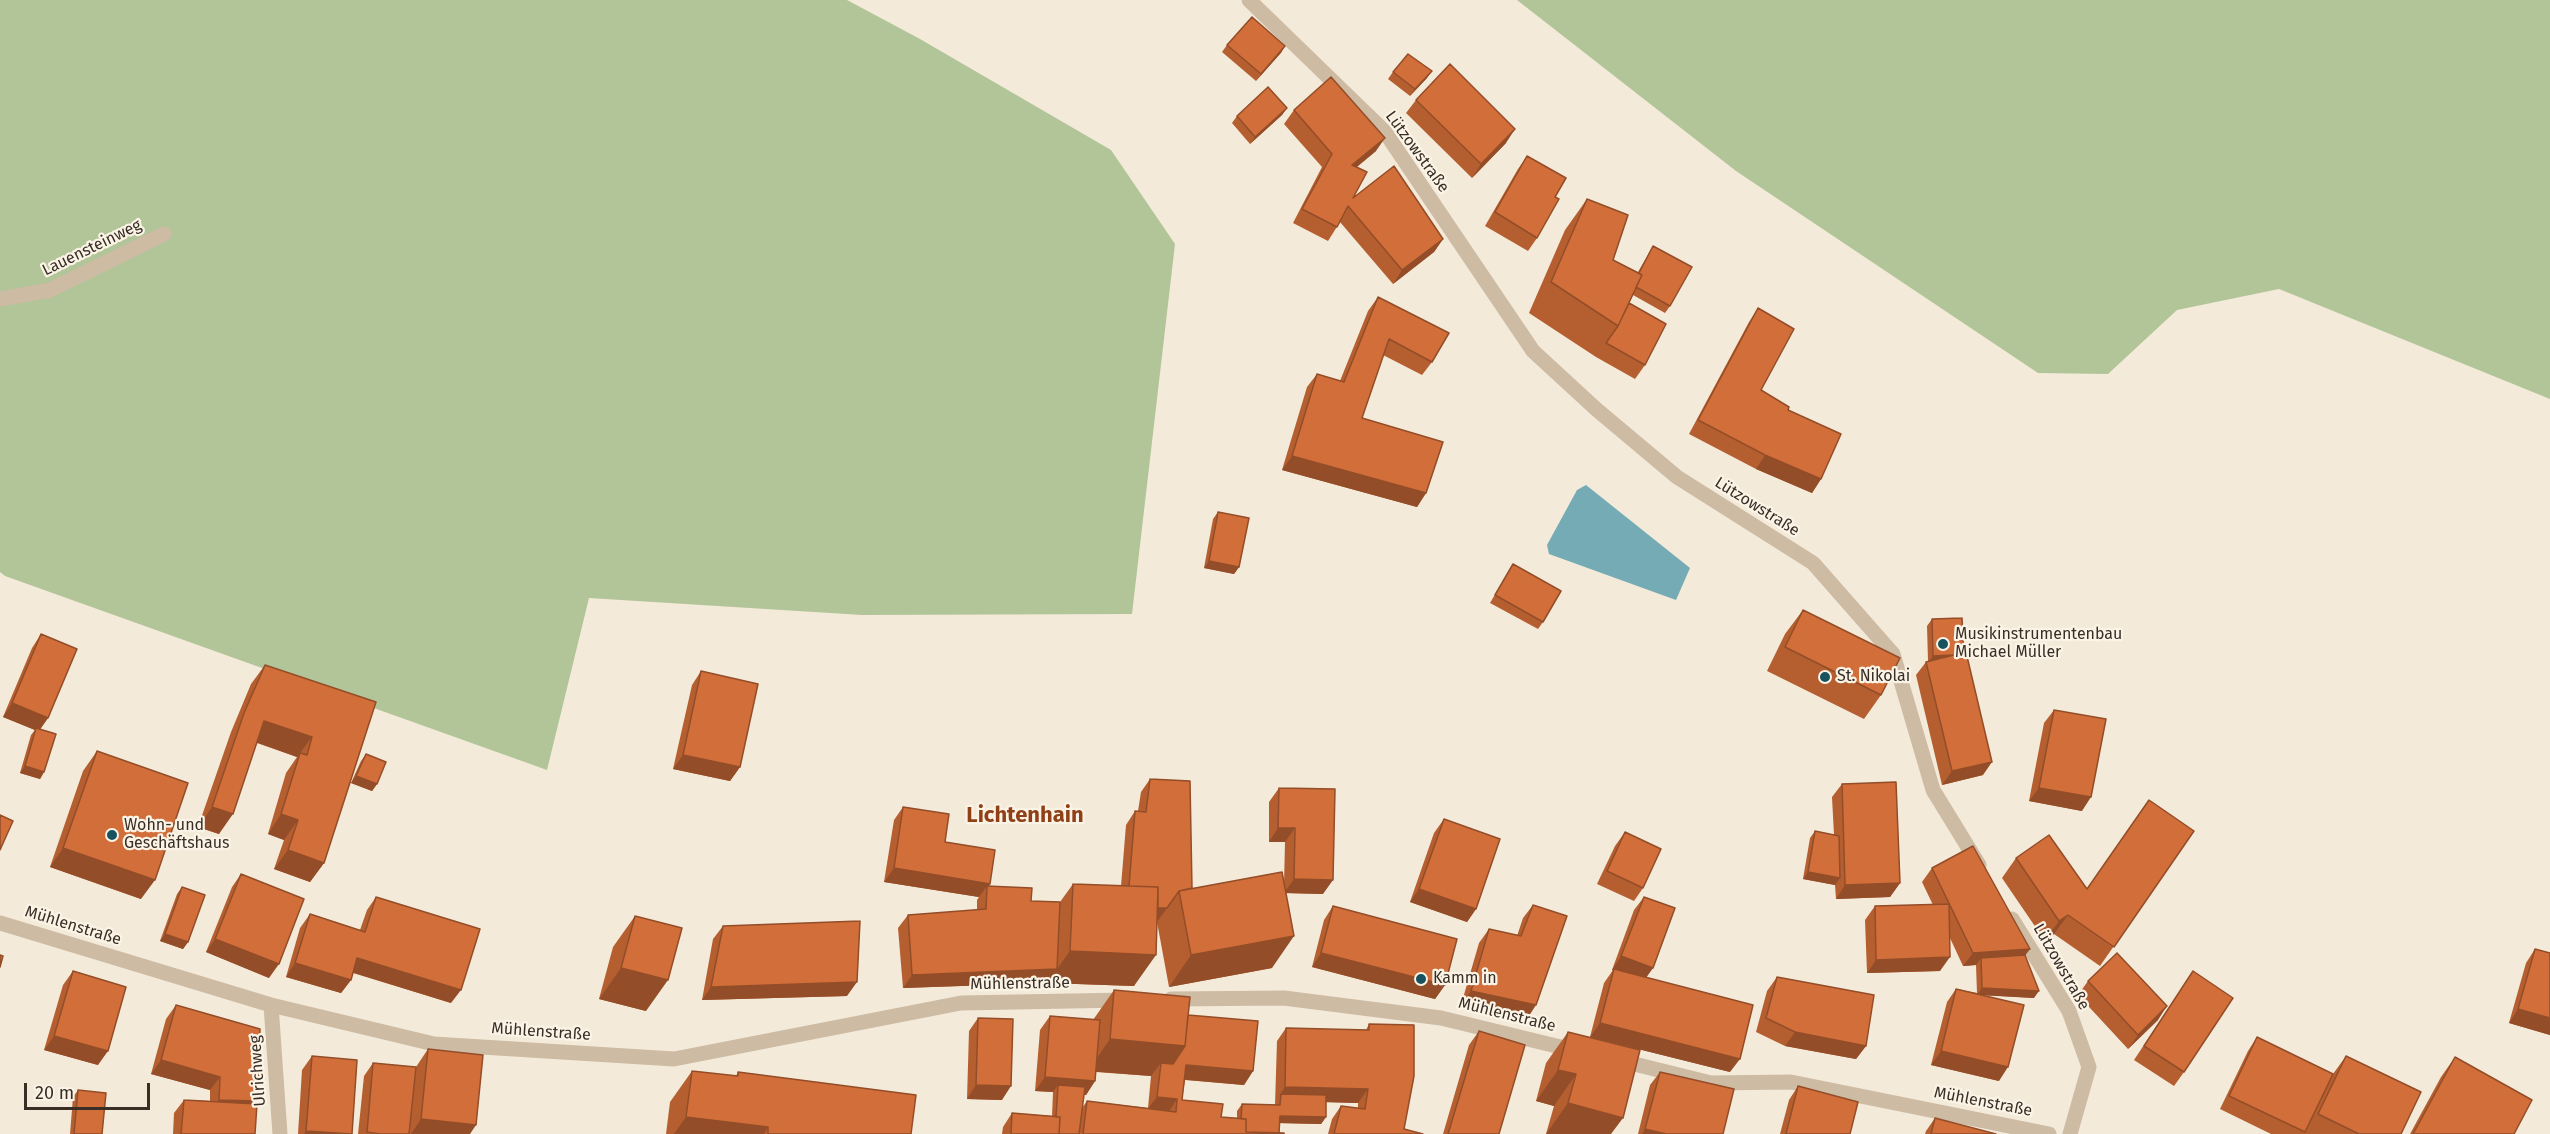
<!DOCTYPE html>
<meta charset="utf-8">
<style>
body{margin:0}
#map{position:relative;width:2550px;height:1134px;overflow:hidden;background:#f4ead9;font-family:"Fira Sans",sans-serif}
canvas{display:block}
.scale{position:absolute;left:24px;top:1083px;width:126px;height:27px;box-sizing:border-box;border:3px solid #382e26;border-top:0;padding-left:8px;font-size:18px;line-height:21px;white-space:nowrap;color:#382e26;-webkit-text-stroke:4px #fbf4e6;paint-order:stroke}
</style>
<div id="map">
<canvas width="2550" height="1134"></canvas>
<div class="scale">20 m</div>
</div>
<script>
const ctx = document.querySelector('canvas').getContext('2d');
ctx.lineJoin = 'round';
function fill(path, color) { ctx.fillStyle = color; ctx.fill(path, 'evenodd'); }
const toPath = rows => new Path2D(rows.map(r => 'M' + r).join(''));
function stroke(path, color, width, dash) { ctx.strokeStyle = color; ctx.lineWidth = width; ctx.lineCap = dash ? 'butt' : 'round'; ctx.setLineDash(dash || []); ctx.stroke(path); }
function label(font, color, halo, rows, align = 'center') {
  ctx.font = font + ' "Fira Sans",sans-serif'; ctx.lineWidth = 4.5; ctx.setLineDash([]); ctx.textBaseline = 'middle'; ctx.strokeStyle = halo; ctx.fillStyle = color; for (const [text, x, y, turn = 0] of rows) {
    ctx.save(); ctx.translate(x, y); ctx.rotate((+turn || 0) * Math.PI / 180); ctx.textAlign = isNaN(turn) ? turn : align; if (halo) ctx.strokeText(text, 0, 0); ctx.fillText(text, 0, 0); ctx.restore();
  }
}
fill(toPath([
 [0,0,847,0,920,39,1111,150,1175,244,1132,614,862,615,589,598,547,770,5,576,0,572],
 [1517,0,2550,0,2550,399,2279,289,2177,310,2108,374,2038,373,1736,171]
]), '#b1c598');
fill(toPath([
 [1586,485,1690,568,1676,600,1549,554,1547,545,1577,490]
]), '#75abb4');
stroke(toPath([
 [1249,0,1385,132,1533,351,1596,409,1677,477,1813,563,1893,654,1933,790,1979,865],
 [0,299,50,290,164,234],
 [2012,919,2069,1011,2089,1067,2070,1134],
 [0,923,271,1005,434,1044,674,1059,961,1003,1126,1000],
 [1171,999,1284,998,1441,1018,1577,1051],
 [271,1005,280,1134],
 [1618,1060,1711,1083,1791,1082,2049,1134]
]), '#cdbba4', 15);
fill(toPath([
 [1227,45,1285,46,1256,81,1222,52],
 [1393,72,1427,78,1410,96,1388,79],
 [1416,100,1506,143,1472,178,1406,113],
 [1287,108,1282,115,1250,144,1232,123,1237,116],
 [1294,110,1376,151,1357,167,1353,198,1443,239,1434,252,1393,284,1340,222,1328,241,1293,223,1322,167,1284,124],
 [1527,156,1555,197,1537,238,1528,251,1485,226,1518,169],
 [1587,199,1613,260,1638,272,1653,246,1670,306,1665,313,1633,295,1629,303,1645,365,1635,379,1596,357,1529,313,1565,230],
 [1378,297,1432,362,1422,375,1383,355,1362,418,1426,493,1417,507,1282,470,1307,387,1317,374,1340,381,1368,311],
 [1758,308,1761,390,1788,410,1821,479,1812,493,1756,469,1689,434,1749,322],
 [1218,512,1239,567,1234,574,1204,568,1213,519],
 [1513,564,1543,622,1538,629,1490,603],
 [1803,610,1881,695,1864,719,1767,671,1785,634],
 [1932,619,1983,775,1942,785,1916,675,1926,662,1928,661,1927,626],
 [41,634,48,718,40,729,44,772,40,779,20,773,31,735,35,730,3,717,32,648],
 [265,665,376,702,324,863,310,882,274,869,284,840,268,834,286,773,297,757,257,743,219,834,198,827,231,732,251,684],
 [701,671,740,767,730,781,673,769,692,685],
 [2054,710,2082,811,2029,801,2044,723],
 [97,751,141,899,50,867,83,771],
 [366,754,377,784,372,791,351,783,361,761],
 [1150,779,1192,888,1284,884,1285,842,1269,842,1269,802,1279,788,1323,894,1286,893,1272,968,1169,987,1157,922,1134,986,1048,983,903,988,898,928,908,915,977,910,977,900,979,897,884,882,894,820,903,807,945,842,990,884,988,886,1031,901,1060,902,1073,884,1121,886,1126,825,1135,811,1138,811,1141,792],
 [1842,784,1900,883,1890,897,1836,899,1835,885,1803,879,1810,838,1815,831,1834,835,1832,797],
 [1444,819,1476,909,1467,922,1410,902,1434,833],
 [2194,831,2100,966,2054,934,2045,941,2002,878,2016,858,2087,889],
 [1625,832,1643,888,1634,901,1597,884,1615,846],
 [1932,868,2030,949,2025,955,2034,998,1985,995,1999,1081,1931,1065,1947,1002,1956,989,1977,993,1976,965,1963,966,1950,938,1940,971,1867,973,1865,920,1875,906,1933,905,1922,882],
 [241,874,269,978,206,952,232,887],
 [182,887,188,942,183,949,160,941,177,894],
 [376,897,451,1003,353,973,351,980,341,993,286,977,300,928,310,914,360,930,367,910],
 [1644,897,1653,968,1646,977,1730,1072,1590,1037,1604,983,1613,970,1612,970,1634,910],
 [1533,905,1527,1019,1461,1005,1479,943,1489,929,1517,936,1523,918],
 [1333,906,1445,985,1435,999,1312,967,1324,920],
 [635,916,646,1011,599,999,613,947],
 [723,926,847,996,702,1000,713,939],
 [2535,949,2550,1035,2509,1023,2526,963],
 [73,971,98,1065,44,1050,63,985],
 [2193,971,2184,1072,2174,1086,2134,1060],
 [1777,977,1866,1046,1856,1059,1785,1046,1756,1032,1767,991],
 [2088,981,2158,1020,2128,1049,2078,995],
 [1114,990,1188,1015,1253,1071,1244,1085,1185,1080,1182,1100,1221,1117,1237,1118,1237,1111,1242,1104,1275,1105,1277,1041,1286,1028,1366,1030,1369,1024,1404,1129,1423,1134,1328,1134,1332,1119,1341,1106,1358,1108,1358,1103,1326,1102,1326,1117,1321,1124,1280,1123,1279,1133,1284,1134,1002,1134,1003,1127,1012,1113,1052,1116,1053,1092,1035,1091,1040,1030,1050,1016,1093,1020],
 [1096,1072,1151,1076,1148,1108,1087,1101,1082,1108,1084,1095,1086,1095,1095,1081],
 [176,1005,258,1101,256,1104,255,1134,173,1134,174,1113,184,1100,210,1101,210,1090,151,1074,166,1019],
 [978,1018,1002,1100,967,1099,969,1031],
 [1479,1031,1499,1134,1443,1134,1469,1045],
 [1568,1032,1611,1134,1546,1134,1554,1106,1536,1101,1546,1063],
 [2257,1037,2333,1074,2346,1056,2401,1134,2271,1134,2220,1109,2248,1051],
 [428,1049,470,1134,358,1134,364,1076,373,1063,416,1067],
 [312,1056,352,1134,298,1134,302,1070],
 [2455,1057,2514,1134,2410,1134,2441,1077],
 [692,1071,736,1076,738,1072,911,1134,666,1134,670,1102],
 [1660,1072,1723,1134,1638,1134,1650,1085],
 [1798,1086,1850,1134,1780,1134,1789,1100],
 [78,1090,102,1134,70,1134,73,1097],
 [1935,1118,1996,1134,1925,1134,1926,1131]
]), '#b55f31');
fill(toPath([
 [1285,46,1281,53,1256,81,1261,74],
 [1432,71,1427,78,1410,96,1415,89],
 [1287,108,1282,115,1250,144,1255,137],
 [1515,129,1506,143,1472,178,1481,164],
 [1385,138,1376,151,1343,178,1352,165],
 [1443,239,1434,252,1393,284,1402,270],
 [1765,455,1821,479,1812,493,1756,469],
 [1292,456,1426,493,1417,507,1282,470],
 [1209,561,1239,567,1234,574,1204,568],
 [1964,655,1928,663,1933,656],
 [12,703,48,718,39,731,36,728,35,730,3,717],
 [264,721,312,737,297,757,250,740],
 [683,755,740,767,730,781,673,769],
 [1992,762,1983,775,1942,785,1952,771],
 [25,766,44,772,40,779,20,773],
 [356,776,377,784,372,791,351,783],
 [2039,788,2091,797,2082,811,2029,801],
 [212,807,233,814,219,834,198,827],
 [281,814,298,820,284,840,268,834],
 [1278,828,1295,828,1285,842,1269,842],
 [63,848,155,880,141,899,50,867],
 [288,850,324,863,310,882,274,869],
 [894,868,990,884,987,889,987,886,979,897,884,882],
 [1808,872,1840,878,1835,885,1803,879],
 [1294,879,1333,880,1323,894,1284,893],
 [1900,883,1890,897,1836,899,1845,885],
 [1419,889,1476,909,1467,922,1410,902],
 [1127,905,1167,908,1157,922],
 [2068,915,2054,934,2045,941,2059,921],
 [165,934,188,942,183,949,160,941],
 [1294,936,1272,968,1169,987,1191,955],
 [215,939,279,964,269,978,206,952],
 [2030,949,2020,962,1981,958,1976,965,1963,966,1973,953],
 [1070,951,1156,955,1134,986,1048,983,903,988,912,975,1057,969],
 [1321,953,1445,985,1435,999,1312,967],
 [1621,956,1653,968,1643,982,1612,970],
 [1950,957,1940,971,1867,973,1876,960],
 [357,958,461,990,451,1003,348,971],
 [295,963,351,980,341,993,286,977],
 [621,968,668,980,646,1011,599,999],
 [857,982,847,996,702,1000,711,987],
 [1982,988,2039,991,2034,998,1977,995],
 [1471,991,1536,1005,1527,1019,1461,1005],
 [2167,1006,2158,1020,2128,1049,2138,1035],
 [2518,1009,2550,1018,2550,1035,2509,1023],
 [1600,1023,1740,1059,1730,1072,1590,1037],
 [1795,1032,1866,1046,1856,1059,1785,1046],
 [54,1036,108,1051,98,1065,44,1050],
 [1110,1039,1185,1046,1163,1078,1161,1063,1151,1076,1088,1071],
 [1941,1051,2008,1067,1999,1081,1931,1065],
 [161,1060,220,1077,210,1090,151,1074],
 [1186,1065,1253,1071,1244,1085,1177,1079],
 [1558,1070,1576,1074,1554,1106,1536,1101],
 [1045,1077,1095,1081,1086,1095,1058,1093,1058,1085,1053,1092,1035,1091],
 [976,1085,1011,1086,1002,1100,967,1099],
 [1285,1087,1368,1089,1358,1103,1280,1101,1281,1094,1276,1101],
 [1157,1097,1177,1099,1168,1113,1147,1110],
 [219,1100,258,1101,249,1115,210,1114],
 [1568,1103,1623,1118,1611,1134,1546,1134],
 [1280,1116,1326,1117,1321,1124,1275,1123],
 [686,1117,768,1127,764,1134,674,1134],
 [421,1119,476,1125,470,1134,411,1134],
 [1645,1129,1666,1134,1642,1134],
 [306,1131,347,1134,304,1134]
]), '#934d28');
const building = toPath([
 [1252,17,1285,46,1261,74,1227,45,1252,17],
 [1408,54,1432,71,1415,89,1393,72,1408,54],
 [1450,64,1515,129,1481,164,1416,100,1450,64],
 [1331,77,1385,138,1352,165,1367,172,1353,198,1394,166,1443,239,1402,270,1348,206,1337,227,1302,209,1332,154,1294,110,1331,77],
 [1268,87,1287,108,1255,137,1237,116,1268,87],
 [1527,156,1566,178,1555,197,1559,199,1537,238,1495,212,1527,156],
 [1587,199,1628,215,1613,260,1642,275,1618,326,1551,282,1587,199],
 [1653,246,1692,267,1670,306,1636,287,1642,275,1639,273,1653,246],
 [1378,297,1449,333,1432,362,1389,339,1362,418,1443,442,1426,493,1292,456,1317,374,1344,382,1378,297],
 [1629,303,1666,324,1645,365,1606,343,1618,326,1629,303],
 [1758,308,1794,329,1761,390,1789,407,1788,410,1841,434,1821,479,1765,455,1698,420,1758,308],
 [1218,512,1249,518,1239,567,1209,561,1218,512],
 [1513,564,1561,591,1543,622,1495,595,1513,564],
 [1803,610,1900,658,1881,695,1785,647,1803,610],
 [1962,618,1964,653,1953,655,1933,656,1932,619,1962,618],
 [41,634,77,649,48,718,12,703,41,634],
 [1966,652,1992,762,1952,771,1926,662,1966,652],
 [265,665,376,702,324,863,288,850,298,820,281,814,300,753,307,755,312,737,264,721,233,814,212,807,244,713,265,665],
 [701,671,758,684,740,767,683,755,701,671],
 [2054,710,2106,719,2091,797,2039,788,2054,710],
 [36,728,56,734,44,772,25,766,36,728],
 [97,751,188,783,155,880,63,848,97,751],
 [366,754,386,762,377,784,356,776,366,754],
 [1150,779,1190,781,1192,888,1179,891,1167,908,1158,908,1158,887,1129,886,1135,811,1146,812,1150,779],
 [1896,782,1900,883,1845,885,1842,784,1896,782],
 [1279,788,1335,789,1333,880,1294,879,1295,828,1278,828,1279,788],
 [2149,800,2194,831,2114,947,2068,915,2059,921,2016,858,2049,835,2087,889,2149,800],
 [903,807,949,814,945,842,995,850,990,884,894,868,903,807],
 [0,815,13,821,0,850,0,815],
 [1444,819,1500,839,1476,909,1419,889,1444,819],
 [1815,831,1839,836,1840,878,1808,872,1815,831],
 [1625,832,1661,849,1643,888,1607,871,1625,832],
 [1973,846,2030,949,1973,953,1932,868,1973,846],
 [1282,872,1294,936,1191,955,1179,891,1282,872],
 [241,874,304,899,279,964,215,939,241,874],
 [1073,884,1158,887,1156,955,1070,951,1073,884],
 [987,886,1032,888,1031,901,1060,902,1057,969,912,975,908,915,986,909,987,886],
 [182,887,205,895,188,942,165,934,182,887],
 [376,897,480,929,461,990,357,958,351,980,295,963,310,914,365,932,376,897],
 [1644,897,1675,908,1653,968,1621,956,1644,897],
 [1949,904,1950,957,1876,960,1875,906,1949,904],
 [1533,905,1567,916,1536,1005,1471,991,1489,929,1521,936,1533,905],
 [1333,906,1457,939,1445,985,1321,953,1333,906],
 [635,916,682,928,668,980,621,968,635,916],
 [860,921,857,982,711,987,723,926,860,921],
 [2535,949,2550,953,2550,1018,2518,1009,2535,949],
 [2117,953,2167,1006,2138,1035,2088,981,2117,953],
 [0,955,3,956,0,967,0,955],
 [2025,955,2039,991,1982,988,1981,958,2025,955],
 [1614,969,1753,1005,1740,1059,1600,1023,1614,969],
 [73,971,126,987,108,1051,54,1036,73,971],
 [2193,971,2233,998,2184,1072,2144,1046,2193,971],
 [1777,977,1874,995,1866,1046,1795,1032,1766,1018,1777,977],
 [1956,989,2024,1005,2008,1067,1941,1051,1956,989],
 [1114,990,1190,997,1185,1046,1110,1039,1114,990],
 [176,1005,260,1029,258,1101,219,1100,220,1077,161,1060,176,1005],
 [1188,1015,1258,1021,1253,1071,1186,1065,1182,1100,1223,1104,1221,1117,1246,1119,1246,1132,1284,1133,1284,1134,1083,1134,1087,1101,1176,1112,1177,1099,1157,1097,1161,1063,1173,1064,1185,1046,1188,1015],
 [1050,1016,1100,1020,1095,1081,1045,1077,1050,1016],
 [978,1018,1013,1019,1011,1086,976,1085,978,1018],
 [1369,1024,1414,1025,1414,1076,1404,1129,1423,1134,1334,1134,1341,1106,1365,1109,1368,1089,1285,1087,1286,1028,1369,1030,1369,1024],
 [1479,1031,1525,1045,1499,1134,1448,1134,1479,1031],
 [1568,1032,1640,1050,1623,1118,1568,1103,1576,1074,1558,1070,1568,1032],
 [2257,1037,2333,1074,2305,1132,2229,1096,2257,1037],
 [428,1049,483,1055,476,1125,421,1119,428,1049],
 [312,1056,357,1060,352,1134,306,1131,312,1056],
 [2346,1056,2421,1092,2401,1134,2359,1134,2318,1114,2346,1056],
 [2455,1057,2532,1100,2514,1134,2413,1134,2455,1057],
 [373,1063,416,1067,409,1134,380,1134,367,1132,373,1063],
 [692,1071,738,1076,738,1072,916,1095,911,1134,768,1134,768,1127,686,1117,692,1071],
 [1660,1072,1734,1089,1723,1134,1666,1134,1645,1129,1660,1072],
 [1058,1085,1085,1087,1079,1134,1059,1134,1060,1117,1056,1117,1058,1085],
 [1798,1086,1858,1102,1850,1134,1786,1134,1798,1086],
 [78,1090,106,1093,102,1134,74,1134,78,1090],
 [1281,1094,1326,1095,1326,1117,1280,1116,1279,1133,1246,1132,1246,1119,1241,1119,1242,1104,1280,1105,1281,1094],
 [184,1100,257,1104,255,1134,181,1134,184,1100],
 [1012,1113,1060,1117,1059,1134,1011,1134,1012,1113],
 [1935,1118,1996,1134,1931,1134,1935,1118]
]);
fill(building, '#d26e39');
stroke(building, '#934d28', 1.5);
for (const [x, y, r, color] of [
 [1943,644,6,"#18525e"],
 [1825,677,6,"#18525e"],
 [112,835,6,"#18525e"],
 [1421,979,6,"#18525e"]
]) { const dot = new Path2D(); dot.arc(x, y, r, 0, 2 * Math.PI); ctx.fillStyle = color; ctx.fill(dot); stroke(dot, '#fbf4e6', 2); }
label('16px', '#382e26', '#fbf4e6', [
 ["Lützowstraße",1417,152,54],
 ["Lauensteinweg",92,248,-26],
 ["Lützowstraße",1757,507,32],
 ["Mühlenstraße",73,926,17],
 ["Lützowstraße",2061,967,60],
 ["Mühlenstraße",1020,984,-1],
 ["Mühlenstraße",1507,1015,14],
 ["Mühlenstraße",541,1032,4],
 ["Ulrichweg",258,1071,-94],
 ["Mühlenstraße",1983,1102,11]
]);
label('16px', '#382e26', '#fbf4e6', [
 ["Musikinstrumentenbau",1955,635],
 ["Michael Müller",1955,653],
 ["St. Nikolai",1837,677],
 ["Wohn- und",124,826],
 ["Geschäftshaus",124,844],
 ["Kamm in",1433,979]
], 'left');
label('bold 22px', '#8f4017', '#fbf4e6', [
 ["Lichtenhain",1025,816]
]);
</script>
